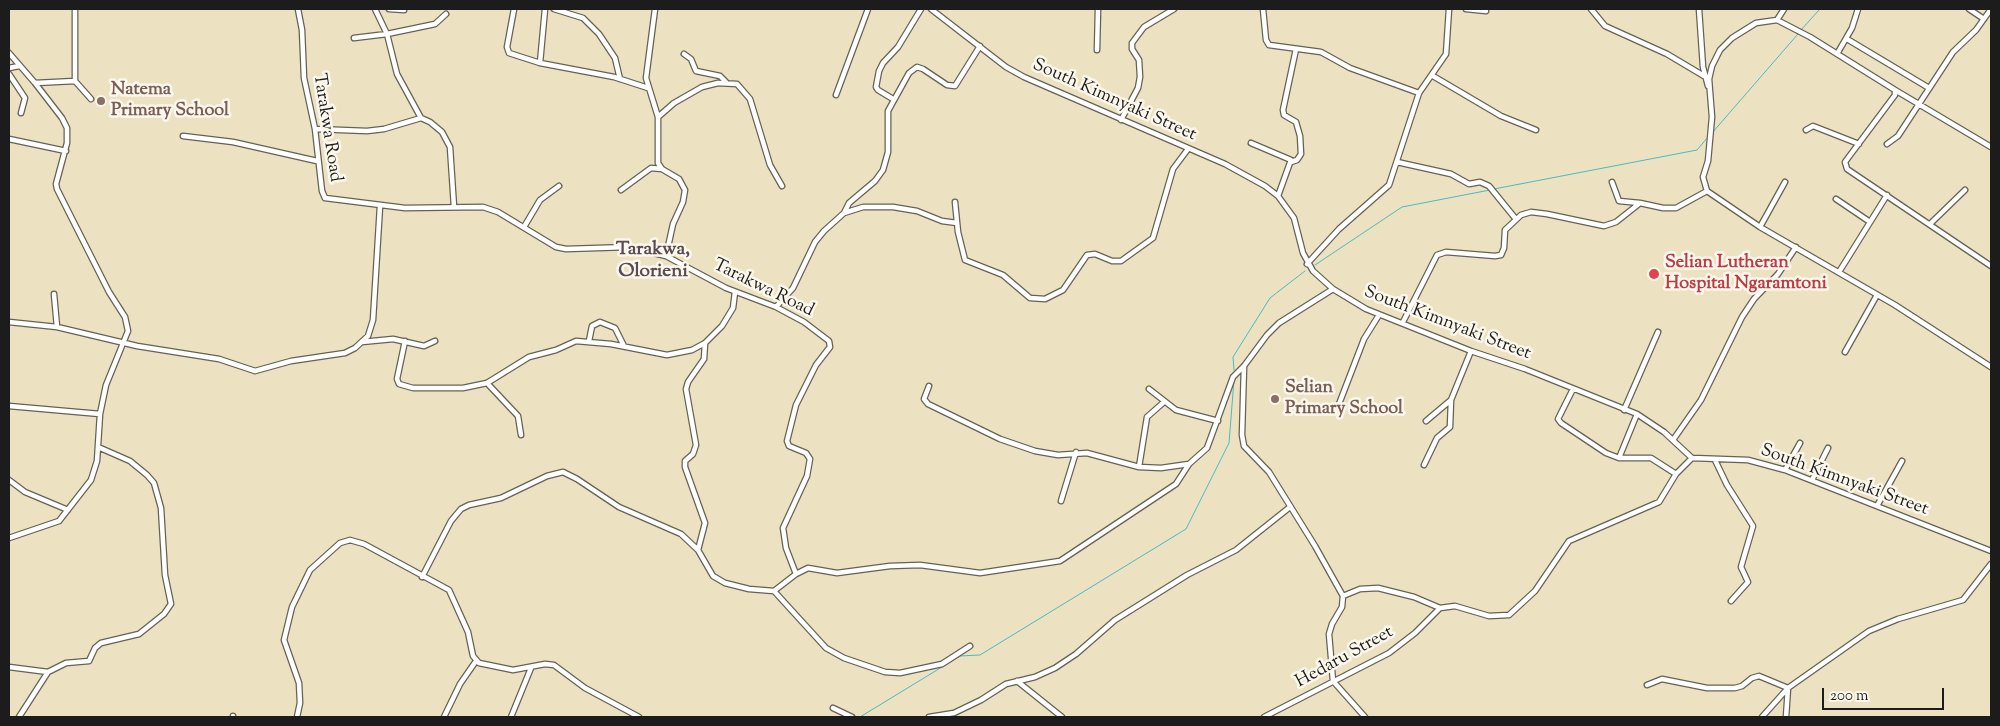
<!DOCTYPE html>
<style>
body{margin:0}
#map{position:relative;width:2000px;height:726px;overflow:hidden;background:#ece2c2;font-family:"Sorts Mill Goudy",serif}
canvas{display:block}
.frame{position:absolute;inset:0;border:10px solid #1c1c1c;pointer-events:none}
.scale{position:absolute;left:1822px;top:688px;width:122px;height:22px;box-sizing:border-box;border:2px solid #1c1c1c;border-top:0;padding-left:6px;font-size:15px;line-height:18px;white-space:nowrap;color:#1c1c1c;-webkit-text-stroke:4px #fbf7ec;paint-order:stroke}
</style>
<div id="map">
<canvas width="2000" height="726"></canvas>
<div class="frame"></div>
<div class="scale">200 m</div>
</div>
<script>
const ctx = document.querySelector('canvas').getContext('2d');
ctx.lineJoin = 'round';
const toPath = rows => new Path2D(rows.map(r => 'M' + r).join(''));
function stroke(path, color, width, dash) { ctx.strokeStyle = color; ctx.lineWidth = width; ctx.lineCap = dash ? 'butt' : 'round'; ctx.setLineDash(dash || []); ctx.stroke(path); }
function label(font, color, halo, rows, align = 'center') {
  ctx.font = font + ' "Sorts Mill Goudy",serif'; ctx.lineWidth = 5; ctx.setLineDash([]); ctx.textBaseline = 'middle'; ctx.strokeStyle = halo; ctx.fillStyle = color; for (const [text, x, y, turn = 0] of rows) {
    ctx.save(); ctx.translate(x, y); ctx.rotate((+turn || 0) * Math.PI / 180); ctx.textAlign = isNaN(turn) ? turn : align; if (halo) ctx.strokeText(text, 0, 0); ctx.fillText(text, 0, 0); ctx.restore();
  }
}
stroke(toPath([
 [1800,31,1820,9],
 [1712,133,1798,34],
 [1494,189,1697,150,1708,137],
 [1315,265,1402,207,1490,190],
 [1234,370,1233,357,1270,298,1305,271],
 [860,717,960,656,980,655,1186,529,1229,443,1234,380]
]), '#4ab9c1', 1);
const street = toPath([
 [298,9,302,30,304,78,315,129,322,191,325,198,405,208,483,207,498,212,556,247,566,249,629,247,666,256,726,288,776,307,804,322,829,341,830,347,816,365,796,405,787,441,789,446,806,453,810,459,807,476,783,528,786,548,796,574],
 [375,9,387,34,397,74,421,118],
 [389,9,404,10],
 [514,9,507,47,509,53,540,63,614,77,648,88],
 [554,9,583,18,599,34,615,58,620,79],
 [655,9,646,78,658,117,658,163,662,169,679,179,685,190,683,202,673,224,666,256],
 [931,9,1006,67,1024,77,1225,164,1265,186,1278,196,1294,218,1303,253,1313,271,1333,289,1366,309,1471,351,1525,369,1637,414,1664,432,1692,458,1748,460,1785,470,1991,551],
 [1263,9,1266,40,1269,45,1321,52,1350,68,1419,93],
 [1466,9,1486,11],
 [1591,9,1605,26,1667,54,1704,76],
 [1699,9,1703,67,1708,86],
 [1969,9,1984,19],
 [1777,20,1784,9],
 [354,38,387,34,435,24,446,14],
 [1847,39,1929,88],
 [1097,50,1098,9],
 [9,53,35,83,62,118,67,128,67,143,56,184,57,189,109,292,125,317,128,331,106,385,100,414,97,461,91,480,59,521,9,538],
 [684,54,691,59,696,71,720,76,726,82],
 [1837,54,1852,28,1858,9],
 [540,63,545,9],
 [9,68,19,66],
 [9,74,25,98,21,113],
 [1433,76,1501,116,1536,130],
 [75,81,75,9],
 [35,83,75,81,91,99],
 [1895,90,1991,147],
 [836,95,868,9],
 [893,99,878,90,876,87,879,71,883,63,898,47,921,9],
 [658,117,674,103,702,87,718,83,737,84,750,99,770,165,782,186],
 [1121,120,1138,88,1140,77,1139,60,1132,49,1132,43,1144,27,1174,9],
 [315,129,367,131,384,129,421,118,430,122,442,132,450,147,454,207],
 [1806,130,1813,126,1859,144],
 [183,136,233,142,317,161],
 [9,139,66,151],
 [1251,143,1291,160,1278,196],
 [1887,144,1898,136,1953,52,1976,30,1991,9],
 [1291,162,1297,160,1301,154,1300,136,1296,122,1284,115,1283,110,1296,49],
 [1397,162,1451,174,1469,184,1480,182,1489,186,1515,218],
 [1612,182,1619,201,1640,203],
 [621,190,651,168,662,169],
 [1707,191,1703,177,1708,161,1712,117,1709,79,1712,66,1720,50,1732,38,1756,23,1777,20,1810,37,1895,90,1895,95,1845,162,1847,169,1991,266],
 [1836,199,1870,222],
 [955,202,958,232,965,260,1003,275,1030,298,1045,299,1063,290,1087,255,1095,254,1112,261,1121,261,1153,238,1173,169,1188,149],
 [844,213,849,203,875,181,883,170,888,152,888,111,909,73,917,67,923,69,947,85,955,86,980,46],
 [1930,224,1965,190],
 [524,227,540,200,559,186],
 [1760,227,1785,182],
 [1307,264,1339,229,1389,185,1419,93,1446,54,1449,9],
 [1839,272,1887,195],
 [54,294,57,327],
 [776,307,793,288,815,242,824,231,844,213,863,207,893,207,917,211,942,221,957,223],
 [9,322,57,327,137,346,219,359,255,371,291,361,345,353,355,348,368,336,373,320,380,206],
 [1403,322,1437,255,1446,252,1495,256,1501,255,1504,248,1505,230,1521,215,1531,212,1547,214,1604,226,1616,222,1640,203,1663,208,1676,208,1707,191,1760,227,1895,305,1991,367],
 [405,341,397,379,399,384,413,388,463,388,487,383,529,357,556,350,576,341,611,344,667,355,692,350,705,343,722,326,733,308,735,292],
 [589,341,592,326,600,322,615,328,624,346],
 [362,342,393,339,424,346,435,341],
 [1845,352,1877,295],
 [1244,366,1242,435,1244,446,1269,472,1315,546,1343,596,1342,607,1332,624,1329,634,1333,681,1365,717],
 [487,383,518,416,521,435],
 [929,386,924,399,928,404,1000,439,1035,451,1058,455,1087,453,1139,467,1161,468,1189,464],
 [1149,389,1176,410,1218,421],
 [1573,389,1558,419,1561,423,1606,453,1619,458,1651,458,1676,474],
 [1339,404,1364,339,1379,315],
 [9,406,100,414],
 [1624,410,1658,332],
 [1426,421,1451,400,1471,351],
 [1673,440,1701,400,1742,317,1754,299,1778,274,1796,247],
 [1619,458,1637,414],
 [1715,460,1727,485,1753,526,1741,567,1748,582,1731,601],
 [1424,465,1437,438,1450,427,1451,400],
 [1139,467,1147,417,1164,402],
 [1785,470,1800,443],
 [9,480,25,492,68,510],
 [1812,480,1828,448],
 [1061,501,1076,452],
 [1877,506,1902,461],
 [698,550,705,523,685,467,685,461,693,454,696,445,686,389,688,382,704,359,705,343],
 [422,577,451,521,461,509,469,505,501,498,547,476,563,472,577,479,619,507,681,534,698,550,713,576,725,583,749,589,774,591,796,574,808,568,837,573,890,566,920,565,980,573,1060,561,1176,484,1189,464,1207,448,1233,377,1244,366,1267,335,1279,323,1333,289],
 [774,591,826,648,844,658,885,672,900,673,942,664,970,646],
 [1343,596,1360,589,1378,588,1414,597,1440,608],
 [9,667,48,672],
 [1017,681,1062,717],
 [1647,685,1662,679,1707,688,1735,688,1742,686,1752,678,1759,676,1788,688,1786,717],
 [833,708,852,717],
 [19,717,48,672,66,663,89,661,95,648,101,643,139,634,164,614,171,604,165,575,161,508,154,483,147,475,130,461,98,447],
 [233,717,233,716],
 [297,717,300,703,299,683,284,640,292,607,310,570,340,543,350,540,364,544,449,590,468,632,473,656,479,663,513,670,545,664,554,665,585,688,639,717],
 [444,717,460,684,476,661],
 [511,717,531,668],
 [929,717,954,713,981,700,1006,684,1035,677,1055,668,1076,654,1115,620,1187,575,1236,550,1290,507],
 [1264,717,1389,653,1415,633,1440,608,1455,606,1489,616,1509,615,1535,591,1569,541,1659,502,1676,474,1692,458],
 [1762,717,1788,688,1869,631,1898,619,1963,600,1991,564]
]);
stroke(street, '#656156', 7);
stroke(street, '#fff', 4.5);
for (const [x, y, r, color] of [
 [101,101,5,"#8d6e63"],
 [1654,274,6,"#e0444e"],
 [1275,399,5,"#8d6e63"]
]) { const dot = new Path2D(); dot.arc(x, y, r, 0, 2 * Math.PI); ctx.fillStyle = color; ctx.fill(dot); stroke(dot, '#fbf7ec', 2); }
label('bold 18px', '#785e54', '#fbf7ec', [
 ["Natema",111,91],
 ["Primary School",111,112],
 ["Selian",1285,389],
 ["Primary School",1285,410]
], 'left');
label('18px', '#1c1c1c', '#fbf7ec', [
 ["South Kimnyaki Street",1114,101,24],
 ["Tarakwa Road",326,128,81],
 ["Tarakwa Road",763,289,26],
 ["South Kimnyaki Street",1447,324,21],
 ["South Kimnyaki Street",1844,481,20],
 ["Hedaru Street",1345,658,-29]
]);
label('bold 18px', '#be3a42', '#fbf7ec', [
 ["Selian Lutheran",1665,264],
 ["Hospital Ngaramtoni",1665,285]
], 'left');
label('bold 19px', '#5a4a54', '#fbf7ec', [
 ["Tarakwa,",653,251],
 ["Olorieni",653,273]
]);
</script>
